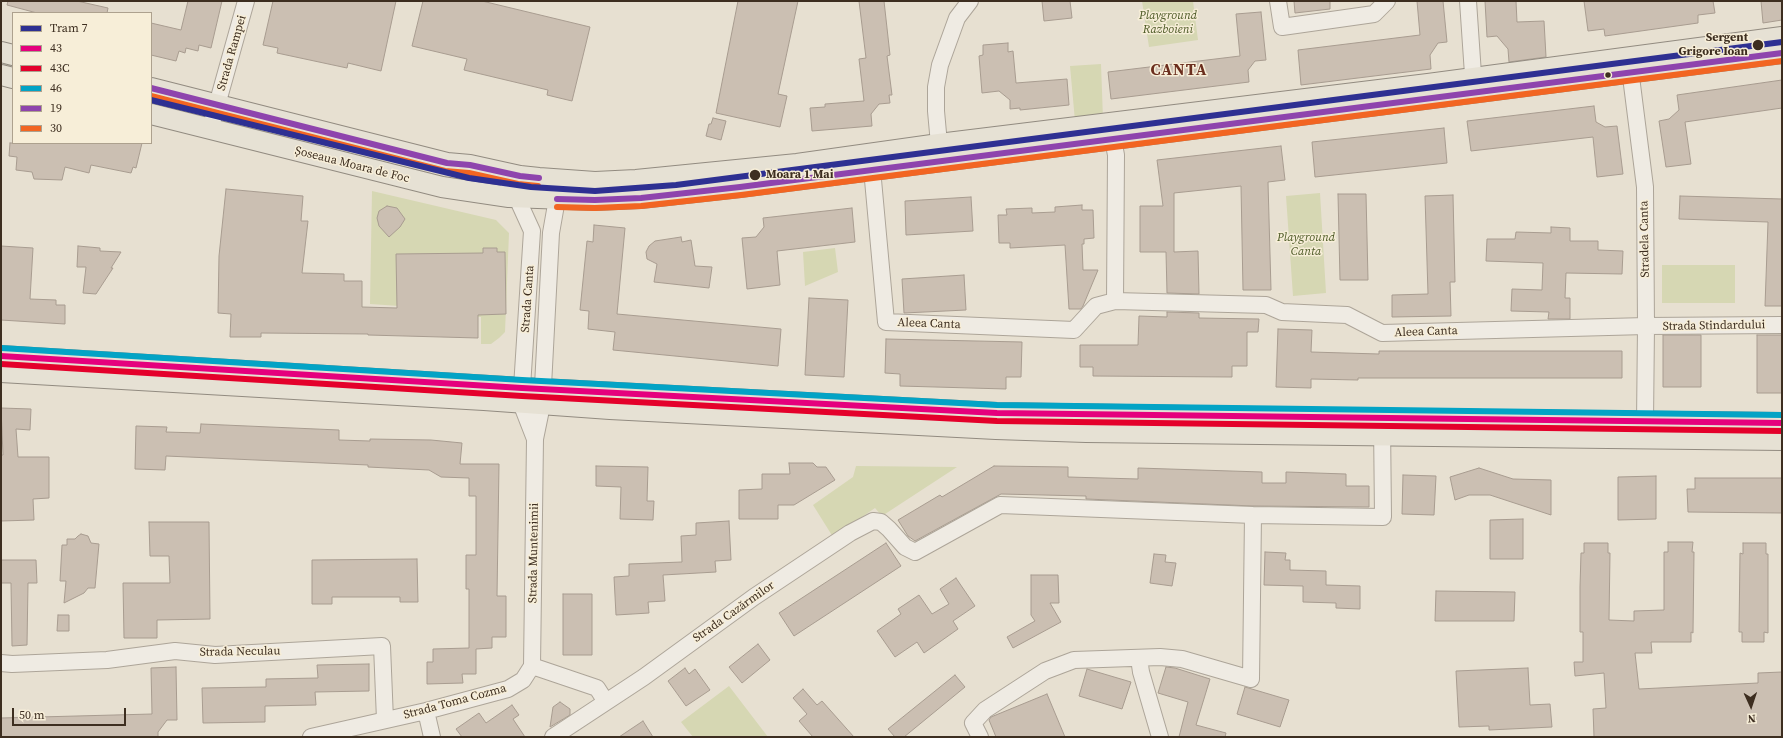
<!DOCTYPE html>
<meta charset="utf-8">
<style>
body{margin:0}
#map{position:relative;width:1783px;height:738px;overflow:hidden;background:#e7e0d1;font-family:"Source Serif 4",serif}
canvas{display:block}
.frame{position:absolute;inset:0;border:2px solid #3d2e20;pointer-events:none}
.legend{position:absolute;left:12px;top:12px;width:140px;height:132px;box-sizing:border-box;background:#f7eed8;border:1px solid #ada18e;margin:0;padding:5px 7px;list-style:none;font-size:12px;color:#3d2e20}
.legend li{display:flex;align-items:center;gap:8px;height:20px}
.legend b{width:20px;border:1px solid #ada18e}
.north{position:absolute;left:1731px;top:686px;width:40px;height:40px;-webkit-text-stroke:3px #f7eed8;paint-order:stroke;rotate:177deg;font-size:11px;font-weight:700;line-height:16px;text-align:center;color:#3d2e20}
.north::after{content:'';display:block;margin:auto;width:14px;height:18px;background:#3d2e20;clip-path:polygon(50% 0,100% 100%,50% 72%,0 100%)}
.scale{position:absolute;left:12px;top:708px;width:114px;height:18px;box-sizing:border-box;border:2px solid #3d2e20;border-top:0;padding-left:5px;font-size:12px;line-height:14px;white-space:nowrap;color:#3d2e20;-webkit-text-stroke:3px #f7eed8;paint-order:stroke}
</style>
<div id="map">
<canvas width="1783" height="738"></canvas>
<div class="frame"></div>
<ul class="legend">
<li><b style="height:5px;background:#2e3092"></b>Tram 7</li>
<li><b style="height:5px;background:#e5007d"></b>43</li>
<li><b style="height:5px;background:#e4002b"></b>43C</li>
<li><b style="height:5px;background:#03a3c5"></b>46</li>
<li><b style="height:5px;background:#8e44ad"></b>19</li>
<li><b style="height:5px;background:#f26522"></b>30</li>
</ul>
<div class="north">N</div>
<div class="scale">50 m</div>
</div>
<script>
const ctx = document.querySelector('canvas').getContext('2d');
ctx.lineJoin = 'round';
function fill(path, color) { ctx.fillStyle = color; ctx.fill(path, 'evenodd'); }
const toPath = rows => new Path2D(rows.map(r => 'M' + r).join(''));
function stroke(path, color, width, dash) { ctx.strokeStyle = color; ctx.lineWidth = width; ctx.lineCap = dash ? 'butt' : 'round'; ctx.setLineDash(dash || []); ctx.stroke(path); }
function label(font, color, halo, rows, align = 'center') {
  ctx.font = font + ' "Source Serif 4",serif'; ctx.lineWidth = 3; ctx.setLineDash([]); ctx.textBaseline = 'middle'; ctx.strokeStyle = halo; ctx.fillStyle = color; for (const [text, x, y, turn = 0] of rows) {
    ctx.save(); ctx.translate(x, y); ctx.rotate((+turn || 0) * Math.PI / 180); ctx.textAlign = isNaN(turn) ? turn : align; if (halo) ctx.strokeText(text, 0, 0); ctx.fillText(text, 0, 0); ctx.restore();
  }
}
fill(toPath([
 [1142,1,1193,1,1198,40,1149,47],
 [1101,64,1103,119,1075,121,1070,66],
 [372,191,496,220,509,233,505,332,499,338,491,344,481,344,481,317,418,315,414,307,370,304],
 [1320,193,1326,293,1293,296,1286,196],
 [835,248,838,272,805,286,803,252],
 [1662,265,1735,265,1735,303,1662,303],
 [856,466,957,467,882,516,875,508,833,537,813,505,853,477],
 [729,686,768,737,693,737,681,722]
]), '#d6d7b3');
const building = toPath([
 [8,1,77,1,108,8,107,13,37,13,7,5,8,1],
 [188,1,222,1,211,48,199,45,198,51,186,48,185,53,179,51,176,61,151,55,151,23,181,30,188,1],
 [273,1,396,1,381,71,348,63,347,68,277,53,278,48,263,45,273,1],
 [423,1,482,1,590,27,572,101,547,95,548,90,464,70,467,59,412,46,423,1],
 [738,1,798,1,778,94,787,96,780,127,716,113,738,1],
 [859,1,884,1,890,55,887,56,892,95,889,95,890,103,879,104,871,114,872,126,812,131,810,108,825,107,825,104,864,101,859,59,866,58,859,1],
 [1042,1,1070,1,1072,18,1044,21,1042,1],
 [1294,1,1330,1,1330,9,1295,13,1294,1],
 [1417,1,1443,1,1447,42,1438,43,1430,55,1431,69,1301,85,1298,50,1420,35,1417,1],
 [1485,1,1516,1,1517,22,1544,21,1546,57,1509,62,1508,49,1502,42,1497,36,1487,37,1485,1],
 [1584,1,1713,1,1715,13,1698,15,1698,23,1605,36,1604,29,1588,31,1584,1],
 [1761,1,1782,1,1782,20,1763,23,1761,1],
 [1261,12,1266,60,1255,61,1248,70,1249,82,1111,99,1108,72,1240,56,1236,14,1261,12],
 [1008,43,1008,52,1013,51,1016,83,1067,79,1069,105,1020,110,1020,108,1010,109,1010,100,999,91,982,93,979,56,983,55,983,45,1008,43],
 [1782,80,1782,108,1685,122,1691,164,1666,167,1659,121,1669,119,1679,110,1677,95,1782,80],
 [1594,106,1596,122,1605,127,1617,126,1623,174,1597,177,1593,137,1471,151,1467,121,1594,106],
 [713,118,726,121,721,140,706,136,709,124,711,124,713,118],
 [1444,128,1447,163,1315,177,1312,142,1444,128],
 [10,143,142,143,136,168,133,167,131,173,91,165,89,173,65,167,62,180,34,179,32,172,16,170,17,157,9,156,10,143],
 [1281,146,1285,180,1268,182,1271,290,1243,290,1241,186,1174,193,1174,252,1198,251,1199,294,1167,293,1166,252,1140,252,1140,206,1163,206,1157,160,1281,146],
 [226,189,303,196,301,221,308,221,302,273,344,274,344,281,362,281,362,307,397,308,396,254,483,253,483,248,497,248,497,252,505,252,506,314,478,315,478,338,368,335,368,334,261,333,261,337,230,337,231,314,218,313,219,256,226,189],
 [1338,194,1366,194,1368,280,1340,280,1338,194],
 [1453,195,1455,282,1450,282,1451,316,1392,317,1392,295,1428,294,1425,196,1453,195],
 [1680,196,1782,199,1782,306,1765,306,1768,222,1679,219,1680,196],
 [971,197,973,231,906,235,905,201,971,197],
 [1082,205,1082,210,1093,210,1094,238,1084,239,1084,244,1082,244,1083,270,1098,270,1083,306,1081,309,1069,309,1065,245,1010,248,1010,243,999,243,998,215,1007,215,1006,209,1032,208,1032,213,1055,212,1055,207,1082,205],
 [387,206,397,208,405,219,400,227,389,237,379,226,377,218,379,211,387,206],
 [852,208,855,242,777,251,780,285,747,289,742,238,756,237,764,227,763,218,852,208],
 [594,225,625,228,617,314,781,329,778,366,613,350,615,332,588,329,589,311,580,310,587,241,593,242,594,225],
 [1551,227,1570,228,1570,241,1598,241,1598,250,1623,251,1622,274,1566,273,1565,298,1570,298,1570,319,1548,319,1549,312,1511,311,1512,289,1542,290,1543,263,1486,261,1487,239,1515,239,1516,232,1551,233,1551,227],
 [681,237,682,242,691,240,695,266,712,267,709,288,654,282,657,264,647,259,646,252,649,246,655,241,681,237],
 [1,246,33,248,30,299,56,300,56,305,65,305,65,324,1,320,1,246],
 [78,246,100,248,100,251,121,252,111,268,113,268,96,294,83,293,86,267,77,267,78,246],
 [964,275,966,310,904,313,902,279,964,275],
 [809,298,848,300,844,377,805,375,809,298],
 [1167,312,1199,313,1199,318,1259,319,1258,332,1247,332,1247,366,1232,366,1232,377,1093,376,1093,367,1080,367,1080,345,1138,345,1139,316,1167,317,1167,312],
 [1278,329,1312,330,1311,352,1379,354,1379,351,1622,351,1622,378,1358,378,1358,380,1311,379,1311,388,1276,387,1278,329],
 [1663,335,1701,335,1701,387,1663,387,1663,335],
 [1757,335,1782,335,1782,393,1757,393,1757,335],
 [886,339,1022,342,1021,377,1006,377,1006,389,900,386,900,374,885,373,886,339],
 [1,408,31,409,30,430,16,429,18,457,49,457,49,498,33,499,34,520,1,521,1,455,3,455,1,408],
 [201,424,339,430,339,440,370,441,370,439,431,440,462,443,460,464,499,464,497,596,506,596,506,637,492,637,492,648,476,649,476,674,462,674,463,683,427,684,427,662,433,662,433,649,469,648,469,589,466,589,466,555,476,555,476,496,469,496,469,478,441,477,429,470,368,467,368,465,166,456,165,470,135,469,136,426,167,427,166,432,200,433,201,424],
 [789,463,813,463,817,467,826,467,835,480,794,505,778,505,778,519,739,519,739,490,762,489,762,474,790,474,789,463],
 [596,466,648,467,647,501,654,501,653,520,620,519,621,487,596,486,596,466],
 [994,466,1068,467,1068,477,1138,479,1138,468,1262,472,1262,483,1286,483,1286,472,1346,474,1346,486,1369,486,1369,507,1253,506,1086,499,1086,496,1001,494,915,541,908,536,898,520,940,495,942,497,994,466],
 [1479,468,1513,479,1551,480,1551,515,1490,495,1469,495,1455,500,1450,477,1479,468],
 [1403,475,1436,476,1434,515,1402,514,1403,475],
 [1656,476,1656,519,1618,520,1618,477,1656,476],
 [1695,478,1782,478,1782,513,1688,512,1687,489,1695,489,1695,478],
 [1523,519,1523,559,1490,559,1490,520,1523,519],
 [729,521,731,560,715,561,716,572,663,575,665,601,648,602,649,613,616,615,614,577,629,576,629,564,682,562,681,536,696,535,696,523,729,521],
 [149,522,209,522,210,619,157,620,157,638,124,638,123,583,170,583,169,556,150,556,149,522],
 [81,534,88,536,91,543,99,544,95,588,88,588,84,593,64,603,66,581,60,581,62,545,67,545,67,539,75,539,78,536,81,534],
 [1668,542,1693,542,1692,552,1694,552,1693,633,1691,632,1691,642,1651,642,1652,653,1635,653,1639,689,1758,683,1758,673,1782,672,1782,737,1594,737,1593,709,1606,708,1604,673,1575,676,1574,662,1583,662,1583,632,1580,632,1580,587,1581,553,1584,553,1584,543,1608,543,1608,553,1610,553,1609,620,1634,621,1634,611,1664,610,1664,552,1668,552,1668,542],
 [886,543,901,566,794,636,779,613,886,543],
 [1743,543,1766,543,1766,554,1768,554,1768,633,1764,632,1764,642,1742,642,1742,632,1739,632,1740,553,1743,554,1743,543],
 [1265,552,1286,553,1285,560,1290,560,1290,570,1326,571,1326,585,1360,586,1360,609,1336,608,1336,603,1303,602,1303,586,1264,585,1265,552],
 [1154,554,1166,555,1165,562,1176,563,1172,586,1150,583,1154,554],
 [417,559,418,602,400,602,400,597,332,597,332,604,312,604,312,560,417,559],
 [1,560,36,560,37,583,28,583,27,645,12,646,11,583,1,583,1,560],
 [1031,575,1058,575,1059,603,1050,603,1061,622,1013,648,1007,637,1035,621,1031,615,1031,575],
 [956,578,975,606,953,621,958,629,924,653,917,642,895,657,877,631,901,614,898,609,919,595,932,614,949,604,940,589,956,578],
 [1436,591,1515,592,1514,621,1435,621,1436,591],
 [563,594,592,594,592,655,563,655,563,594],
 [58,615,69,615,69,631,57,631,58,615],
 [758,644,770,660,742,683,729,667,758,644],
 [369,664,369,691,315,692,316,705,265,706,265,722,203,723,202,688,266,687,266,679,318,678,317,665,369,664],
 [176,667,177,720,167,720,158,732,158,737,1,737,1,718,152,714,151,668,176,667],
 [1166,667,1175,668,1210,679,1196,725,1226,733,1225,737,1179,737,1188,702,1158,693,1166,667],
 [685,668,689,674,695,669,710,690,686,706,668,681,685,668],
 [1528,668,1530,705,1550,704,1552,727,1489,730,1489,726,1459,727,1456,671,1528,668],
 [1087,669,1131,682,1122,709,1079,696,1087,669],
 [955,675,965,687,904,737,895,737,888,729,955,675],
 [1245,687,1289,700,1280,727,1237,714,1245,687],
 [803,689,817,705,822,701,854,737,813,737,799,721,807,714,793,698,803,689],
 [1047,694,1065,737,996,737,989,720,991,717,1047,694],
 [560,702,570,709,570,715,550,727,553,707,560,702],
 [512,705,519,715,513,719,525,737,462,737,456,729,479,713,486,723,512,705],
 [643,721,653,737,619,737,643,721]
]);
fill(building, '#cbbfb2');
stroke(building, '#a89c90', 1);
const minor = toPath([
 [1278,1,1282,27,1374,14,1387,1],
 [1468,1,1474,89],
 [1629,61,1645,187,1646,326,1645,422],
 [1111,129,1116,155,1115,301,1266,305,1282,312,1347,315,1382,333,1646,326,1782,325],
 [210,130,246,1],
 [939,144,936,111,936,87,940,65,957,18,970,1],
 [872,169,886,322,1074,330,1096,306,1115,301],
 [508,182,547,192,557,199,551,233,542,405,535,439,532,666],
 [517,198,532,231,521,403,535,439],
 [1139,658,1141,672,1160,737],
 [1,663,12,664,107,660,175,651,215,655,382,646,385,720],
 [532,666,597,688,606,702],
 [426,711,432,737],
 [311,737,426,711,508,689,523,680,532,666],
 [553,737,644,677,754,597,850,533,873,521,881,522,889,529,905,547,915,552,1000,505,1253,515,1383,517,1382,423],
 [980,737,973,723,985,710,1045,671,1074,660,1160,657,1182,659,1251,679,1253,515]
]);
const major = toPath([
 [1,52,13,55],
 [1,75,13,78],
 [151,88,447,163,470,165,520,176,539,178,595,182,636,180,797,164,939,144,1428,84,1782,37],
 [151,114,442,187,509,197,595,200,641,198,740,187,1782,53],
 [1,356,522,388,997,413,1382,419,1782,423],
 [1,372,484,400,610,409,996,429,1086,432,1782,440]
]);
stroke(minor, '#ada599', 18);
stroke(major, '#928b80', 22);
stroke(minor, '#efebe3', 16);
stroke(major, '#e6e1d4', 20);
stroke(toPath([
 [1,356,522,388,997,413,1782,423]
]), '#e5007d', 6);
stroke(toPath([
 [1,364,522,396,997,421,1782,431]
]), '#e4002b', 6);
stroke(toPath([
 [1,348,522,380,997,405,1782,415]
]), '#03a3c5', 6);
stroke(toPath([
 [151,88,447,163,470,165,520,176,539,178],
 [557,199,595,200,641,198,740,187,1782,53]
]), '#8e44ad', 6);
stroke(toPath([
 [151,96,445,171,469,173,518,184,538,186],
 [557,207,595,208,641,206,741,195,1782,61]
]), '#f26522', 6);
stroke(toPath([
 [151,100,469,178,531,187,595,191,676,185,1782,42]
]), '#2e3092', 6);
for (const [x, y, r, color] of [
 [1758,45,6,"#3d2e20"],
 [1608,75,3.5,"#3d2e20"],
 [755,175,6,"#3d2e20"]
]) { const dot = new Path2D(); dot.arc(x, y, r, 0, 2 * Math.PI); ctx.fillStyle = color; ctx.fill(dot); stroke(dot, '#f7eed8', 1.5); }
label('italic 12px', '#4d5a26', '#f7eed8', [
 ["Playground",1168,16],
 ["Razboieni",1168,30],
 ["Playground",1306,238],
 ["Canta",1306,252]
]);
label('bold 12px', '#3d2e20', '#f7eed8', [
 ["Sergent",1748,38],
 ["Grigore Ioan",1748,52],
 ["Moara 1 Mai",766,175,"left"]
], 'right');
label('12px', '#3d2e20', '#f7eed8', [
 ["Strada Rampei",232,53,-74],
 ["Șoseaua Moara de Foc",352,165,14],
 ["Stradela Canta",1645,239,-91],
 ["Strada Canta",528,299,-86],
 ["Aleea Canta",929,324,2],
 ["Strada Stindardului",1714,326,-1],
 ["Aleea Canta",1426,332,-2],
 ["Strada Muntenimii",534,553,-89],
 ["Strada Cazărmilor",734,612,-35],
 ["Strada Neculau",240,652,-1],
 ["Strada Toma Cozma",455,702,-15]
]);
ctx.letterSpacing = '1px';
label('bold 16px', '#6b2e1e', '#f7eed8', [
 ["CANTA",1179,71]
]);
ctx.letterSpacing = '0px';
</script>
